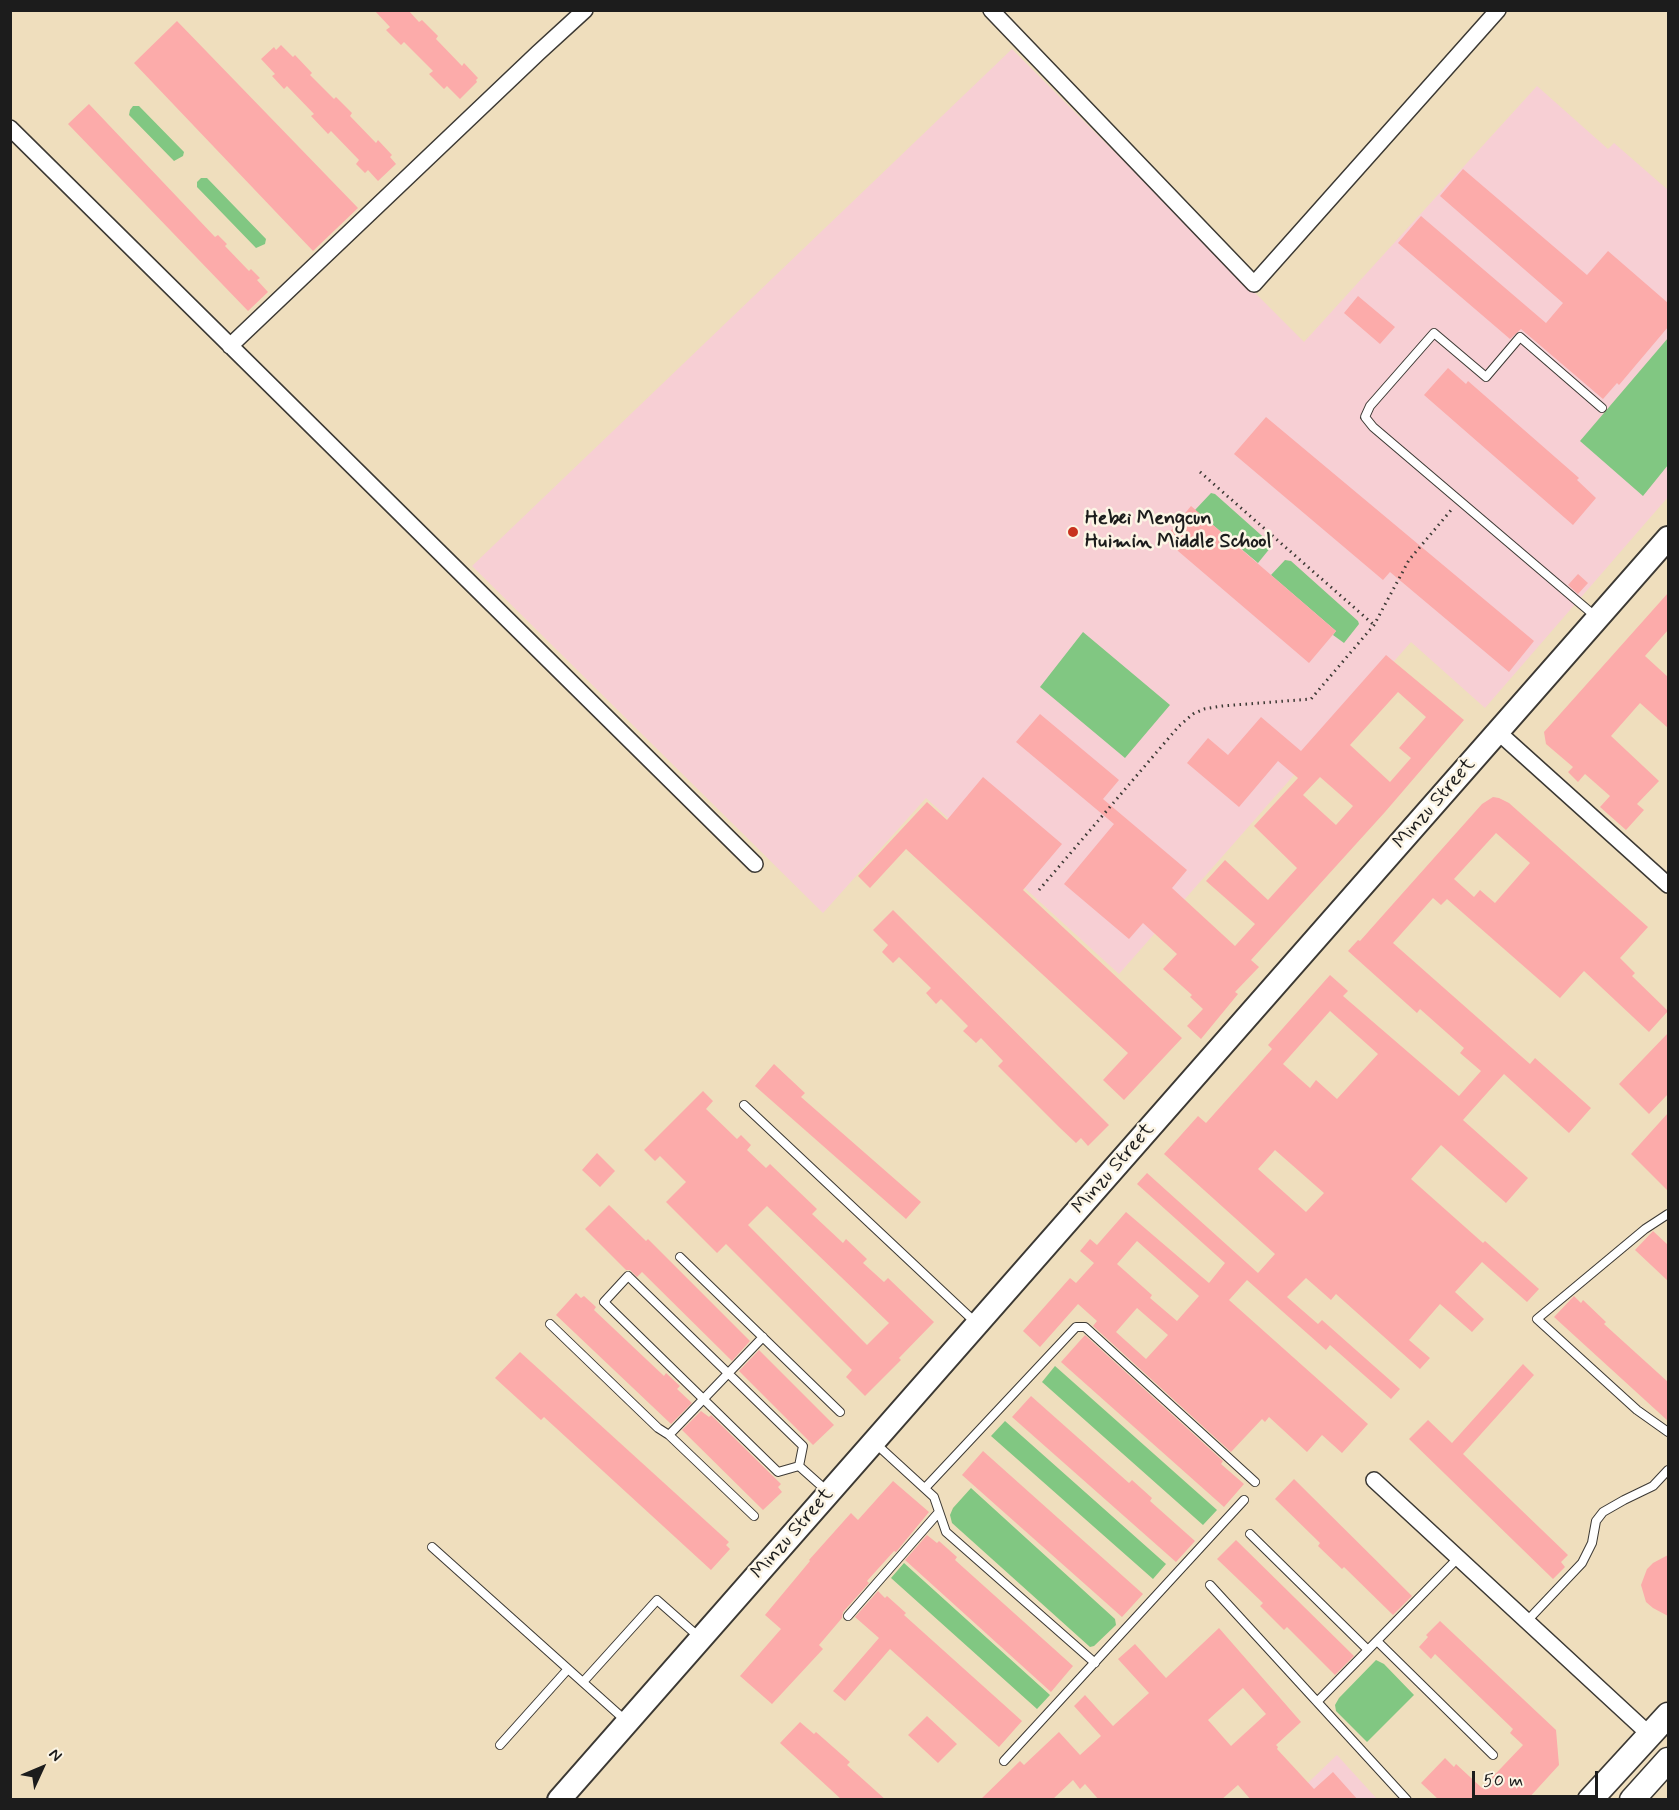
<!DOCTYPE html>
<style>
body{margin:0}
#map{position:relative;width:1679px;height:1810px;overflow:hidden;background:#efdebd;font-family:Mynerve,sans-serif}
canvas{display:block}
.frame{position:absolute;inset:0;border:12px solid #1c1c1c;pointer-events:none}
.north{position:absolute;left:12px;top:1738px;width:60px;height:60px;-webkit-text-stroke:4px #fcf5e5;paint-order:stroke;rotate:46deg;font-size:16px;font-weight:700;line-height:24px;text-align:center;color:#1c1c1c}
.north::after{content:'';display:block;margin:auto;width:21px;height:27px;background:#1c1c1c;clip-path:polygon(50% 0,100% 100%,50% 72%,0 100%)}
.scale{position:absolute;left:1472px;top:1771px;width:126px;height:27px;box-sizing:border-box;border:3px solid #1c1c1c;border-top:0;padding-left:8px;font-size:18px;line-height:21px;white-space:nowrap;color:#1c1c1c;-webkit-text-stroke:4px #fcf5e5;paint-order:stroke}
</style>
<div id="map">
<canvas width="1679" height="1810"></canvas>
<div class="frame"></div>
<div class="north">N</div>
<div class="scale">50 m</div>
</div>
<script>
const ctx = document.querySelector('canvas').getContext('2d');
ctx.lineJoin = 'round';
function fill(path, color) { ctx.fillStyle = color; ctx.fill(path, 'evenodd'); }
const toPath = rows => new Path2D(rows.map(r => 'M' + r).join(''));
function stroke(path, color, width, dash) { ctx.strokeStyle = color; ctx.lineWidth = width; ctx.lineCap = dash ? 'butt' : 'round'; ctx.setLineDash(dash || []); ctx.stroke(path); }
function label(font, color, halo, rows, align = 'center') {
  ctx.font = font + ' Mynerve,sans-serif'; ctx.lineWidth = 5; ctx.setLineDash([]); ctx.textBaseline = 'middle'; ctx.strokeStyle = halo; ctx.fillStyle = color; for (const [text, x, y, turn = 0] of rows) {
    ctx.save(); ctx.translate(x, y); ctx.rotate((+turn || 0) * Math.PI / 180); ctx.textAlign = isNaN(turn) ? turn : align; if (halo) ctx.strokeText(text, 0, 0); ctx.fillText(text, 0, 0); ctx.restore();
  }
}
fill(toPath([
 [1012,49,1304,342,1537,86,1608,149,1614,143,1668,190,1668,497,1485,708,1411,642,1119,974,926,798,823,913,472,566],
 [1337,1755,1377,1799,1290,1800]
]), '#f7cfd4');
fill(toPath([
 [133,106,139,106,184,152,183,156,174,161,129,115,130,110],
 [201,178,207,178,266,239,265,244,256,248,197,187,197,182],
 [1668,338,1668,465,1643,496,1580,441],
 [1211,493,1215,494,1270,543,1271,547,1258,563,1195,510],
 [1285,560,1291,561,1358,621,1359,624,1344,643,1333,635,1336,631,1271,575],
 [1083,632,1170,705,1125,758,1040,687],
 [1055,1366,1217,1510,1203,1525,1042,1382],
 [1005,1421,1166,1564,1153,1579,991,1436],
 [971,1488,1115,1619,1116,1625,1094,1646,1090,1647,952,1523,950,1515,953,1508],
 [904,1563,1050,1695,1037,1709,891,1578],
 [1376,1660,1384,1664,1414,1695,1367,1742,1336,1711,1335,1705,1339,1698]
]), '#81c782');
fill(toPath([
 [374,10,408,10,419,22,422,20,438,36,436,39,462,66,464,63,478,78,476,80,477,82,460,99,447,86,444,89,429,74,433,71,404,42,401,45,386,30,390,27],
 [177,21,358,208,313,251,134,63],
 [281,45,293,57,295,55,312,73,310,75,334,99,336,97,352,113,350,116,376,143,378,140,392,155,390,157,396,164,378,181,368,170,365,173,356,164,359,160,331,131,328,134,311,116,314,114,287,86,284,89,272,76,275,74,261,59,274,47,276,50],
 [89,104,215,237,218,235,227,244,225,246,249,271,251,269,260,278,257,280,268,292,248,311,68,124],
 [1463,169,1587,275,1608,251,1668,303,1668,327,1619,385,1617,383,1603,399,1521,329,1510,339,1398,243,1421,216,1546,323,1563,303,1440,196],
 [1358,296,1395,327,1380,344,1344,313],
 [1448,368,1466,384,1468,381,1579,478,1577,480,1596,498,1573,525,1424,395],
 [1266,417,1534,641,1509,672,1390,572,1383,580,1234,454],
 [1191,506,1336,631,1309,663,1164,539],
 [1578,574,1588,583,1578,594,1568,585],
 [1668,593,1668,630,1645,656,1668,677,1668,728,1640,703,1611,736,1659,781,1637,804,1644,810,1626,830,1600,807,1610,796,1585,774,1578,782,1568,772,1573,767,1546,744,1544,732],
 [1386,655,1464,720,1385,812,1251,960,1259,967,1235,992,1238,994,1201,1039,1187,1026,1203,1009,1190,997,1192,995,1163,969,1177,954,1143,923,1129,939,1064,884,1114,824,1016,742,1040,714,1119,780,1103,799,1187,870,1172,888,1235,946,1255,924,1206,881,1225,860,1268,900,1297,868,1254,826,1298,778,1278,761,1239,807,1187,763,1208,738,1228,755,1261,717,1301,751],
 [1398,692,1426,717,1399,748,1411,758,1390,782,1350,745],
 [1320,777,1353,806,1336,825,1303,795],
 [983,777,1062,844,1023,890,1182,1038,1124,1100,1103,1080,1128,1053,906,849,870,888,858,876,927,802,947,820],
 [1493,797,1499,798,1509,803,1648,927,1620,958,1635,973,1632,976,1668,1011,1649,1032,1584,971,1560,998,1447,899,1441,905,1433,898,1393,943,1530,1064,1535,1058,1591,1108,1569,1133,1504,1074,1463,1120,1528,1178,1506,1203,1441,1145,1411,1179,1483,1243,1485,1241,1539,1289,1527,1302,1482,1262,1455,1292,1484,1319,1472,1332,1440,1304,1409,1340,1430,1358,1420,1369,1336,1294,1331,1300,1306,1278,1287,1297,1318,1324,1322,1320,1400,1389,1391,1399,1330,1345,1326,1350,1247,1280,1229,1300,1368,1424,1342,1453,1322,1435,1307,1452,1269,1417,1265,1422,1262,1419,1231,1452,1093,1326,1097,1321,1078,1304,1040,1347,1023,1331,1070,1278,1076,1283,1094,1263,1080,1251,1090,1239,1097,1245,1126,1212,1209,1283,1225,1263,1137,1184,1147,1173,1258,1273,1275,1254,1164,1154,1198,1116,1206,1123,1272,1049,1268,1045,1330,975,1348,991,1343,996,1459,1096,1481,1071,1460,1053,1464,1048,1420,1009,1417,1013,1348,951,1358,940,1360,941,1482,804],
 [1496,833,1530,863,1495,903,1480,890,1474,897,1454,879],
 [1330,1011,1378,1054,1337,1099,1316,1080,1310,1088,1283,1064],
 [1275,1150,1324,1193,1306,1212,1258,1169],
 [1137,1241,1199,1296,1177,1321,1150,1298,1152,1295,1117,1264],
 [1137,1308,1168,1335,1146,1359,1116,1332],
 [893,910,1109,1125,1088,1146,1081,1138,1076,1143,1059,1127,998,1066,1003,1061,981,1038,976,1043,963,1031,968,1026,941,999,936,1004,926,993,931,988,899,957,893,963,882,952,888,945,873,930],
 [1668,1033,1668,1094,1649,1114,1619,1084],
 [774,1064,805,1093,801,1097,921,1202,906,1219,755,1086],
 [703,1091,713,1101,706,1109,737,1139,741,1135,751,1145,747,1150,766,1168,770,1164,817,1209,812,1214,843,1243,846,1239,867,1259,863,1263,884,1282,888,1278,934,1322,899,1358,901,1360,865,1396,846,1377,852,1370,726,1244,717,1253,666,1202,686,1182,660,1156,655,1161,644,1150],
 [767,1206,889,1323,867,1345,748,1225],
 [1668,1113,1668,1191,1631,1154],
 [597,1153,615,1171,600,1187,582,1170],
 [609,1205,646,1241,648,1239,750,1341,732,1361,642,1272,637,1277,630,1270,626,1270,585,1229],
 [1653,1231,1668,1245,1668,1281,1635,1250],
 [576,1293,581,1298,584,1296,596,1307,594,1310,664,1376,666,1373,680,1386,677,1389,692,1403,671,1424,556,1315],
 [1574,1296,1581,1303,1583,1300,1606,1322,1604,1324,1668,1382,1668,1421,1554,1317],
 [1085,1335,1223,1461,1221,1464,1244,1484,1224,1507,1061,1362],
 [759,1350,834,1425,813,1445,739,1371],
 [520,1352,729,1542,726,1545,730,1549,711,1570,544,1417,541,1420,495,1378],
 [1523,1364,1534,1375,1463,1454,1568,1555,1561,1562,1565,1567,1553,1579,1409,1439,1428,1420,1452,1443],
 [1031,1396,1129,1483,1132,1480,1152,1498,1150,1501,1195,1541,1176,1562,1012,1417],
 [701,1411,709,1417,711,1415,781,1484,778,1487,782,1492,763,1510,682,1430],
 [983,1451,1143,1594,1122,1617,962,1475],
 [1294,1479,1412,1596,1393,1615,1344,1567,1342,1569,1318,1546,1320,1543,1275,1499],
 [893,1481,929,1512,896,1552,894,1551,867,1581,869,1583,843,1612,842,1618,819,1645,823,1649,772,1704,740,1676,781,1629,765,1615,810,1561,809,1560,851,1513,858,1520],
 [927,1535,937,1543,939,1541,957,1557,955,1560,1073,1666,1051,1692,905,1560],
 [1236,1540,1354,1656,1335,1675,1287,1627,1284,1630,1260,1606,1263,1603,1217,1559],
 [1668,1555,1668,1616,1653,1608,1646,1602,1641,1585,1647,1569,1653,1563],
 [878,1591,885,1598,887,1596,906,1613,904,1615,1022,1721,999,1747,890,1649,845,1701,833,1691,879,1638,855,1617],
 [1440,1621,1556,1730,1559,1765,1527,1800,1439,1800,1421,1783,1445,1758,1454,1767,1456,1764,1482,1788,1523,1745,1510,1733,1513,1729,1435,1654,1431,1659,1419,1647,1428,1637,1426,1635],
 [1219,1628,1301,1722,1276,1745,1278,1747,1277,1749,1314,1789,1333,1772,1358,1800,1251,1800,1238,1785,1221,1800,1099,1800,1085,1784,1080,1789,1073,1780,1052,1800,980,1800,1020,1761,1024,1765,1059,1732,1080,1755,1101,1736,1074,1706,1085,1695,1113,1726,1149,1693,1118,1659,1135,1644,1166,1678],
 [1243,1688,1266,1714,1231,1746,1208,1720],
 [927,1716,957,1744,938,1763,908,1735],
 [800,1722,814,1734,816,1732,850,1762,847,1765,886,1800,842,1800,780,1743]
]), '#fcabaa');
const lane = toPath([
 [1595,616,1373,427,1365,417,1370,406,1434,333,1486,377,1520,337,1602,408],
 [744,1105,975,1322],
 [1668,1214,1645,1229,1537,1319,1637,1410,1668,1432],
 [680,1257,840,1412],
 [628,1276,803,1446,799,1466,778,1472,604,1302,628,1276],
 [550,1324,658,1428,669,1435,754,1516],
 [669,1435,763,1337],
 [875,1443,934,1497,946,1532,1095,1663],
 [799,1466,827,1491],
 [926,1487,1076,1327,1085,1327,1255,1482],
 [1250,1534,1368,1650],
 [432,1547,625,1720],
 [1210,1585,1407,1800],
 [848,1616,939,1512],
 [1527,1621,1582,1563,1592,1543,1596,1521,1603,1512,1624,1500,1653,1486,1668,1470],
 [1377,1641,1493,1755],
 [583,1682,657,1600,699,1637],
 [1317,1702,1458,1558],
 [500,1745,568,1669],
 [1004,1761,1244,1500]
]);
const street = toPath([
 [991,10,1254,284,1498,10],
 [10,128,755,864],
 [230,346,538,53,585,10],
 [1498,732,1668,885],
 [1374,1480,1650,1735]
]);
const secondary = toPath([
 [559,1800,1668,538]
]);
const primary = toPath([
 [1590,1800,1668,1715],
 [1632,1800,1668,1760]
]);
stroke(lane, '#3c3934', 10);
stroke(street, '#3c3934', 18);
stroke(secondary, '#3c3934', 26);
stroke(primary, '#3c3934', 27);
stroke(toPath([
 [1200,472,1374,625],
 [1039,890,1179,726,1193,714,1204,709,1222,706,1311,699,1374,625,1409,560,1452,509]
]), '#3c3934', 3, [1.5, 4.5]);
stroke(lane, '#fff', 8);
stroke(street, '#fff', 15);
stroke(secondary, '#fff', 22);
stroke(primary, '#fff', 24);
for (const [x, y, r, color] of [
 [1073,532,6,"#c8321e"]
]) { const dot = new Path2D(); dot.arc(x, y, r, 0, 2 * Math.PI); ctx.fillStyle = color; ctx.fill(dot); stroke(dot, '#fcf5e5', 2); }
label('bold 20px', '#1c1c1c', '#fcf5e5', [
 ["Hebei Mengcun",1085,520],
 ["Huimin Middle School",1085,543]
], 'left');
label('20px', '#1c1c1c', '#fcf5e5', [
 ["Minzu Street",1435,804,-49],
 ["Minzu Street",1114,1169,-49],
 ["Minzu Street",793,1534,-49]
]);
</script>
